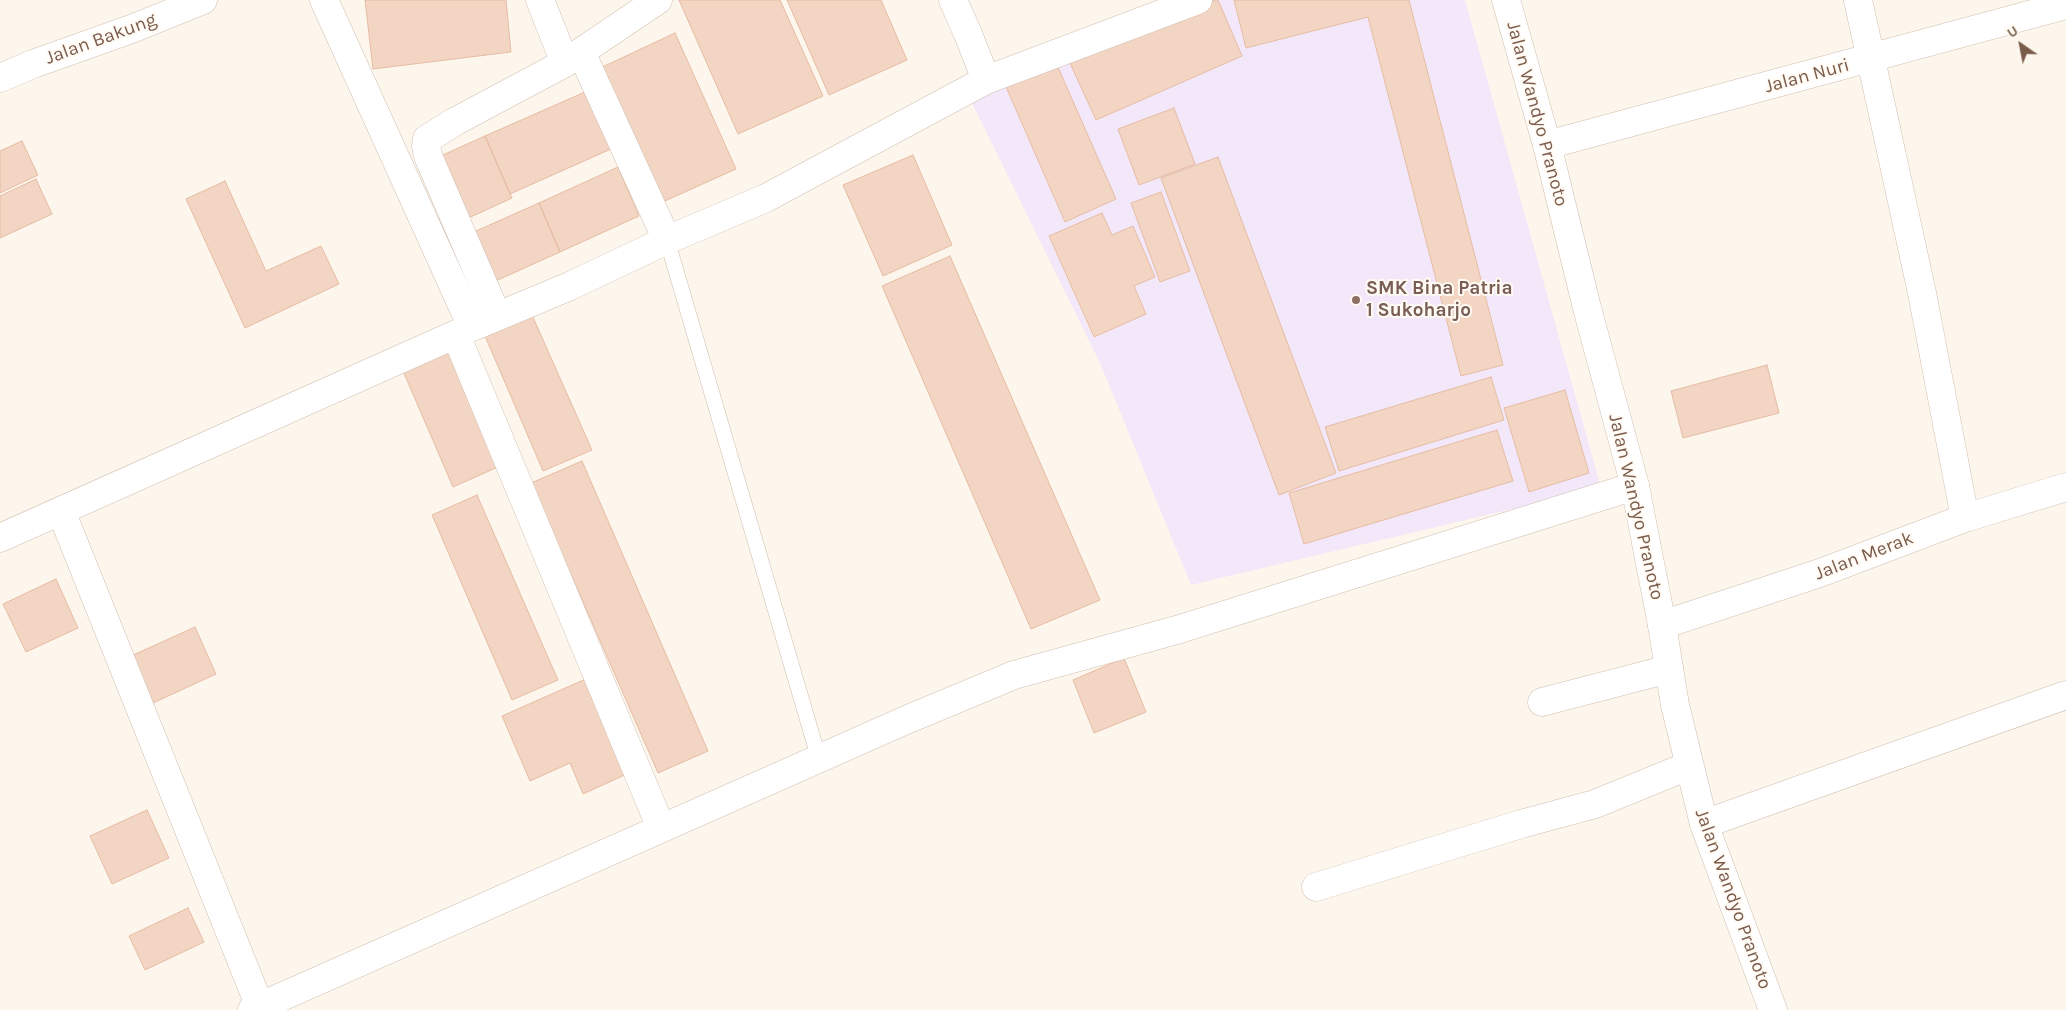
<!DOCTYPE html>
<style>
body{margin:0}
#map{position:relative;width:2066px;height:1010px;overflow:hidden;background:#fdf6ec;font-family:Karla,sans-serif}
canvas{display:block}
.north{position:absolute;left:1996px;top:20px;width:50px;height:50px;-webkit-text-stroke:4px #fffaf3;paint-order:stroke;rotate:327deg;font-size:14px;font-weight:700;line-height:20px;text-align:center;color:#7a5c4d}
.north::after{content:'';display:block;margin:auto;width:18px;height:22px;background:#7a5c4d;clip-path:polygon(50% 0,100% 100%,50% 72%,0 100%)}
</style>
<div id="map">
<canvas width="2066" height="1010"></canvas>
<div class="north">U</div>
</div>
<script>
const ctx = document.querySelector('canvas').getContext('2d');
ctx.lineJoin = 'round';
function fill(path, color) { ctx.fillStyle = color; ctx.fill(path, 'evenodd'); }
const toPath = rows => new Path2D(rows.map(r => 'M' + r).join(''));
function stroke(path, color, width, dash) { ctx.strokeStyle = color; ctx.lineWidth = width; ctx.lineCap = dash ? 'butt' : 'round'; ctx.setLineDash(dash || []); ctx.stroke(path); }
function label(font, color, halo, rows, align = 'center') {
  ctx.font = font + ' Karla,sans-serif'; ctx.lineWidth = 4; ctx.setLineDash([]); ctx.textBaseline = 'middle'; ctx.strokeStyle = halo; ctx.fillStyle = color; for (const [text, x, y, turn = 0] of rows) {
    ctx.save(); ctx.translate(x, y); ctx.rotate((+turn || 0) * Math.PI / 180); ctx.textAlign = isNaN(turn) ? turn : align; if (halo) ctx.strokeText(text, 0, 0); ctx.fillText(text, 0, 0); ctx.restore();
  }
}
fill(toPath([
 [1184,0,1215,0,1071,63,1096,120,1242,56,1218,0,1234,0,1246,48,1368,17,1461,376,1503,365,1409,0,1465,0,1601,488,1191,585,1100,363,972,103,1021,67],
 [1057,65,1116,199,1065,222,1006,88],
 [1174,108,1194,164,1139,185,1118,129],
 [1218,157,1336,473,1280,494,1162,178],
 [1161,192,1190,271,1160,282,1131,203],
 [1102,213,1112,235,1133,227,1155,276,1134,286,1146,314,1093,337,1049,237],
 [1491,377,1504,420,1339,470,1326,427],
 [1565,390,1589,473,1529,492,1504,408],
 [1497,430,1513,480,1304,544,1289,493]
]), '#f3e8fa');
const building = toPath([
 [365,0,506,0,511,52,373,69,365,0],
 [679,0,780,0,823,96,738,134,679,0],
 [787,0,881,0,907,60,829,95,787,0],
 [1215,0,1218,0,1242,56,1096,120,1070,63,1215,0],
 [1234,0,1409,0,1503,365,1461,376,1368,17,1246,48,1234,0],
 [675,33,736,169,656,205,596,70,675,33],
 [1057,65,1116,199,1065,222,1006,87,1057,65],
 [585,92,611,149,510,194,485,136,585,92],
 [1174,108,1195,164,1139,185,1118,129,1174,108],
 [485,136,512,198,462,221,434,159,485,136],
 [22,141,38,175,0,193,0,151,22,141],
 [913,155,952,245,883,276,843,185,913,155],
 [1218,157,1336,473,1279,495,1161,178,1218,157],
 [618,167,639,216,560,252,539,203,618,167],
 [36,179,52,214,0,238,0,196,36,179],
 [225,181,266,271,321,246,339,284,245,328,186,199,225,181],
 [1161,192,1190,271,1160,282,1131,203,1161,192],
 [539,203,560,252,489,284,467,235,539,203],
 [1102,213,1112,235,1133,226,1155,277,1134,286,1146,314,1094,337,1049,236,1102,213],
 [950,256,1100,600,1031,629,882,286,950,256],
 [532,315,592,450,543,471,485,336,532,315],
 [448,351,498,467,453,487,403,371,448,351],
 [1767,365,1779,413,1683,438,1671,391,1767,365],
 [1491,377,1504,420,1339,471,1325,427,1491,377],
 [1565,390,1589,473,1529,492,1504,408,1565,390],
 [1497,430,1513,481,1304,544,1289,493,1497,430],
 [582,461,708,751,658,773,531,483,582,461],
 [477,495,558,680,512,700,432,515,477,495],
 [56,579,78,628,26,652,3,604,56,579],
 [195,627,216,674,153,703,131,656,195,627],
 [1124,658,1146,712,1094,733,1073,680,1124,658],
 [588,678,629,773,583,794,570,763,530,781,502,716,588,678],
 [147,810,169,858,112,884,90,836,147,810],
 [188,908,204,942,145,970,129,936,188,908]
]);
fill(building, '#f3d5c3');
stroke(building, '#e6bba3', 1);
const service = toPath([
 [667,240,819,759]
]);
const minor = toPath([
 [324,0,472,327],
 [953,0,968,34,986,80],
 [1858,0,1922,293,1965,518],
 [581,52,667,240],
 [566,62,658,0],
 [0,78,33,64,134,28,203,0],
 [1547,145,2066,5],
 [497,316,428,156,426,146,427,139,456,121,565,63,540,0],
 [456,335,661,828],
 [61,511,260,1007],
 [0,538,472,327,570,286,667,240,766,198,986,80,1198,0],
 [1662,625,1820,573,1965,518,2066,487],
 [1542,702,1669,669],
 [1704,824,2066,695],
 [1316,887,1521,824,1595,804,1688,766],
 [252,1010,906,720,1014,675,1180,629,1635,486]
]);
const tertiary = toPath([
 [1506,0,1547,145,1587,308,1635,486,1662,625,1675,705,1704,824,1773,1010]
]);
stroke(service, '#d1beb0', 16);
stroke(minor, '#d1beb0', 29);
stroke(tertiary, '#d1beb0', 29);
stroke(service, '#fff', 15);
stroke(minor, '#fff', 28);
stroke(tertiary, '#fff', 28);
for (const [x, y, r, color] of [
 [1356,300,5,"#8d6e63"]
]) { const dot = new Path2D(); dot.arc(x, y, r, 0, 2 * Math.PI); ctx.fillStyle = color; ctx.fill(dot); stroke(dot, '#fffaf3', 2); }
label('19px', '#7a5c4d', '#fffaf3', [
 ["Jalan Bakung",101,39,-20],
 ["Jalan Nuri",1807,76,-15],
 ["Jalan Wandyo Pranoto",1537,114,75],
 ["Jalan Wandyo Pranoto",1636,507,77],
 ["Jalan Merak",1864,556,-21],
 ["Jalan Wandyo Pranoto",1733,899,70]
]);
label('bold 19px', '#785e54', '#fffaf3', [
 ["SMK Bina Patria",1366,289],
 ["1 Sukoharjo",1366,311]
], 'left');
</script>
